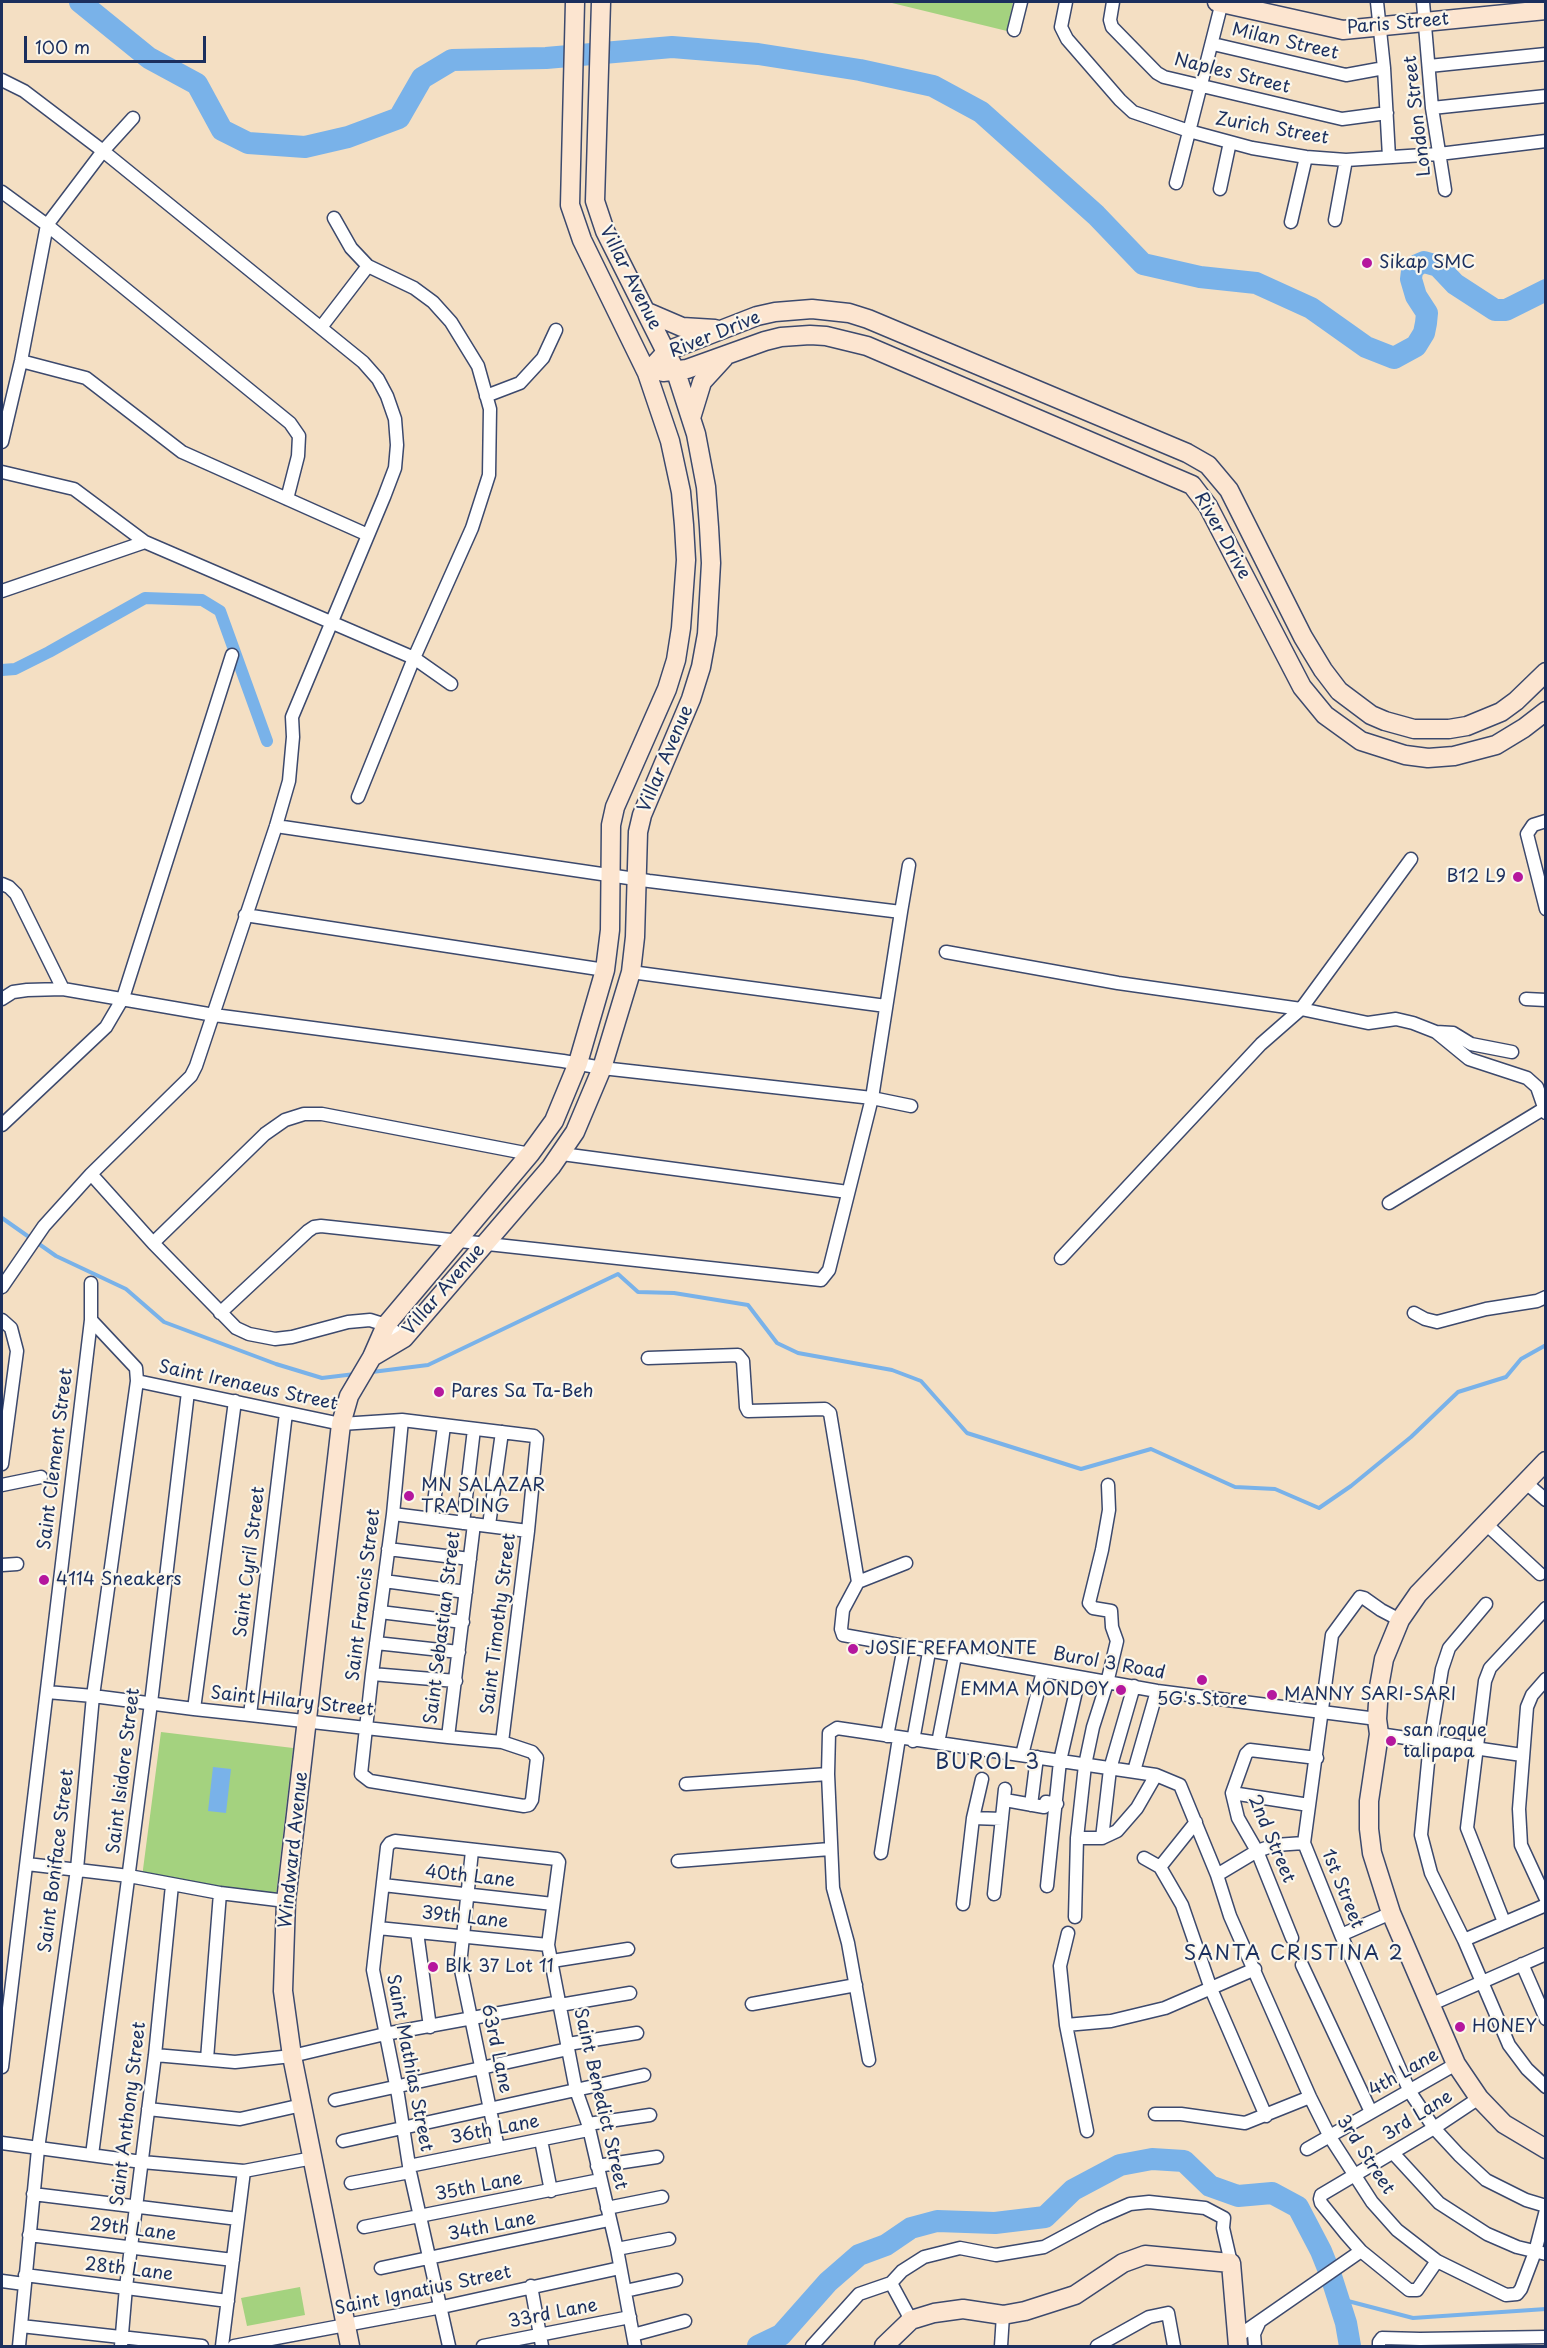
<!DOCTYPE html>
<style>
body{margin:0}
#map{position:relative;width:1547px;height:2348px;overflow:hidden;background:#f4dfc3;font-family:"Playpen Sans",sans-serif}
canvas{display:block}
.frame{position:absolute;inset:0;border:3px solid #1b2f5e;pointer-events:none}
.scale{position:absolute;left:24px;top:36px;width:182px;height:27px;box-sizing:border-box;border:3px solid #1b2f5e;border-top:0;padding-left:8px;font-size:18px;line-height:21px;white-space:nowrap;color:#1b2f5e;-webkit-text-stroke:4px #fbf7ec;paint-order:stroke}
</style>
<div id="map">
<canvas width="1547" height="2348"></canvas>
<div class="frame"></div>
<div class="scale">100 m</div>
</div>
<script>
const ctx = document.querySelector('canvas').getContext('2d');
ctx.lineJoin = 'round';
function fill(path, color) { ctx.fillStyle = color; ctx.fill(path, 'evenodd'); }
const toPath = rows => new Path2D(rows.map(r => 'M' + r).join(''));
function stroke(path, color, width, dash) { ctx.strokeStyle = color; ctx.lineWidth = width; ctx.lineCap = dash ? 'butt' : 'round'; ctx.setLineDash(dash || []); ctx.stroke(path); }
function label(font, color, halo, rows, align = 'center') {
  ctx.font = font + ' "Playpen Sans",sans-serif'; ctx.lineWidth = 4.5; ctx.setLineDash([]); ctx.textBaseline = 'middle'; ctx.strokeStyle = halo; ctx.fillStyle = color; for (const [text, x, y, turn = 0] of rows) {
    ctx.save(); ctx.translate(x, y); ctx.rotate((+turn || 0) * Math.PI / 180); ctx.textAlign = isNaN(turn) ? turn : align; if (halo) ctx.strokeText(text, 0, 0); ctx.fillText(text, 0, 0); ctx.restore();
  }
}
fill(toPath([
 [893,2,1013,2,1007,31,892,3],
 [161,1732,293,1748,276,1895,142,1877],
 [300,2287,305,2315,247,2326,241,2298]
]), '#a4d27f');
fill(toPath([
 [213,1767,231,1769,226,1813,208,1811]
]), '#79b2e9');
stroke(toPath([
 [2,1218,56,1256,126,1289,164,1322,276,1364,322,1378,355,1374],
 [372,1372,428,1365,618,1274,638,1292,674,1293,748,1305,777,1343,798,1353,892,1370,921,1381,967,1433,1081,1469,1151,1449,1235,1487,1275,1489,1319,1508,1351,1486,1411,1437,1458,1392,1506,1377,1521,1359,1546,1345],
 [1338,2296,1344,2300,1413,2318,1546,2309]
]), '#79b2e9', 4);
stroke(toPath([
 [2,670,15,669,49,652,145,598,202,600,220,611,267,741]
]), '#79b2e9', 12);
stroke(toPath([
 [80,2,149,58,197,84,222,130,248,143,305,147,348,137,399,118,422,78,452,60,546,58,672,47,758,54,860,70,933,86,981,112,1096,215,1143,264,1200,277,1256,283,1311,308,1366,347,1394,358,1416,346,1424,333,1426,323,1427,313,1416,296,1411,279,1412,271,1417,265,1424,262,1438,266,1455,284,1495,310,1506,310,1546,290],
 [758,2346,781,2335,828,2282,859,2255,886,2245,911,2228,937,2221,995,2223,1045,2217,1073,2190,1120,2165,1152,2159,1184,2161,1210,2186,1238,2196,1272,2193,1298,2207,1321,2251,1331,2276,1346,2323,1350,2346]
]), '#79b2e9', 22);
const street = toPath([
 [1066,2,1061,27,1067,39,1120,100,1133,112,1189,131,1252,148,1306,157,1346,160,1439,154,1546,141],
 [1113,2,1110,20,1112,27,1157,73,1164,77,1342,119,1387,113],
 [1377,2,1384,68,1389,157],
 [1423,2,1432,108,1445,190],
 [1014,30,1021,2],
 [1213,44,1346,75,1384,68],
 [1429,66,1546,54],
 [2,80,24,91,103,151,363,362,378,379,387,396,395,419,397,445,395,468,384,497,292,717,293,737,289,781,276,826,196,1066,191,1076,91,1174,44,1226,2,1287],
 [1432,108,1546,96],
 [1176,183,1222,2],
 [1220,189,1230,142],
 [2,192,47,225,290,423,299,436,298,456,287,499],
 [334,218,351,248,368,266,414,288,433,302,451,322,478,366,490,409,489,475,472,528,414,658,358,797],
 [1335,220,1346,160],
 [1291,222,1306,157],
 [322,326,368,266],
 [21,361,86,378,182,452,368,535],
 [486,396,520,383,543,358,556,330],
 [2,442,21,361,47,225,103,151,133,118],
 [2,472,74,489,145,542],
 [2,591,145,542,414,658,451,684],
 [1546,821,1533,825,1527,834,1546,909],
 [2,884,9,887,16,894,63,989],
 [901,912,909,865],
 [245,915,605,970],
 [946,952,1118,983,1301,1009,1368,1023,1396,1019,1413,1023,1436,1032,1453,1033,1471,1044,1512,1052],
 [631,972,886,1006],
 [2,999,13,992,27,990,63,989,214,1015,563,1061,602,1068,872,1098,911,1106],
 [1526,999,1546,1000],
 [1436,1032,1469,1059,1527,1078,1537,1087,1546,1113],
 [2,1125,106,1027,123,998,232,655],
 [562,1154,848,1192],
 [91,1174,153,1243,236,1328,249,1334,275,1339,292,1337,348,1322,370,1320,386,1325,404,1338],
 [1389,1203,1545,1108],
 [153,1243,265,1134,285,1120,304,1114,322,1114,530,1154],
 [1061,1258,1261,1044,1301,1009,1411,859],
 [91,1283,91,1320,136,1368,137,1381,341,1424,402,1420,534,1436,537,1439,528,1531,502,1742],
 [220,1313,308,1231,314,1227,321,1226,821,1280,829,1270,872,1098,901,912,649,881,276,826],
 [1414,1313,1425,1319,1437,1322,1486,1309,1537,1301,1546,1297],
 [2,1320,11,1328,17,1351,2,1464],
 [648,1358,738,1355,743,1361,746,1407,748,1411,825,1409,830,1413,858,1582],
 [1525,1482,1546,1500],
 [2,1485,41,1477],
 [393,1514,528,1531],
 [432,1518,444,1426],
 [463,1523,474,1429],
 [1486,1524,1540,1574],
 [489,1525,502,1432],
 [388,1549,470,1559],
 [906,1563,858,1582,843,1610,841,1629,843,1635,1157,1691,1377,1719],
 [2,1565,17,1564],
 [384,1581,466,1592],
 [1486,1604,1449,1648,1442,1669,1430,1742,1421,1835,1431,1873,1464,1940,1509,2045,1527,2069,1546,2087],
 [380,1612,463,1622],
 [1400,1620,1381,1610,1364,1598,1360,1597,1332,1635,1304,1843,1341,1935,1410,2092,1434,2128,1459,2155,1486,2180,1526,2200,1546,2206],
 [376,1643,459,1652],
 [372,1674,456,1681],
 [1546,1679,1532,1695,1527,1707,1519,1809,1521,1845,1546,1899],
 [47,1692,93,1696,194,1709,250,1715,366,1728,448,1737,502,1742,532,1752,537,1758,532,1800,529,1805,524,1806,370,1781,361,1774,366,1728,372,1674,393,1514,402,1420],
 [194,1709,235,1401],
 [250,1715,286,1413],
 [1379,1734,1522,1755],
 [887,1736,904,1647],
 [448,1737,474,1524],
 [913,1741,929,1652],
 [938,1743,955,1656],
 [1022,1755,1043,1671],
 [1134,1771,1157,1691],
 [686,1784,828,1774],
 [1232,1793,1309,1805],
 [1005,1800,1044,1807,1046,1802,1057,1804],
 [1031,1805,1037,1757],
 [973,1818,1002,1819],
 [1077,1838,1102,1838,1117,1831,1137,1808,1156,1775],
 [1102,1838,1110,1769,1134,1686],
 [472,1851,460,1965,498,2148],
 [881,1853,899,1738],
 [1144,1858,1160,1867,1182,1905,1211,1989,1266,2116],
 [678,1861,830,1849],
 [27,1864,129,1876,220,1893,286,1901],
 [1160,1867,1196,1822],
 [1217,1875,1257,1851,1275,1845,1304,1843],
 [383,1885,553,1904],
 [1047,1886,1060,1761,1079,1678],
 [994,1894,1005,1789],
 [963,1904,973,1818,982,1779],
 [1075,1917,1077,1838,1085,1765,1093,1727,1107,1683,1117,1641,1112,1627,1111,1611,1093,1608,1089,1603,1102,1550,1109,1510,1108,1485],
 [1504,1922,1467,1828,1485,1681,1490,1668,1546,1608],
 [378,1928,548,1945],
 [417,1932,430,2027],
 [1068,1933,1060,1966,1066,2025,1087,2131],
 [1341,1935,1391,1913],
 [1292,1938,1257,1851,1238,1818,1232,1793,1246,1754,1250,1750,1317,1758],
 [1464,1940,1546,1905],
 [552,1961,628,1949],
 [1522,1964,1546,2019],
 [1302,1965,1371,2112],
 [752,2004,856,1985],
 [1432,2004,1546,1954],
 [560,2005,630,1993],
 [1066,2025,1111,2021,1165,2008,1255,1969],
 [568,2044,637,2033],
 [155,2055,235,2062,292,2056,385,2034,560,2002],
 [207,2059,220,1893],
 [869,2060,848,1943,833,1888,828,1774,829,1733,837,1728,1156,1775,1180,1785,1217,1875,1230,1916,1310,2097,1330,2137,1372,2202,1397,2230,1437,2261,1506,2295,1517,2294,1521,2289,1535,2252,1546,2210],
 [2,2067,91,1320],
 [335,2100,568,2049],
 [148,2109,240,2119,302,2105],
 [1155,2114,1181,2114,1245,2123,1310,2097],
 [588,2124,650,2115],
 [541,2140,551,2191],
 [343,2141,644,2075],
 [2,2143,142,2162,244,2171,313,2158],
 [1307,2149,1456,2064],
 [1393,2153,1439,2203,1487,2234,1517,2247,1546,2254],
 [92,2155,151,1703,188,1392],
 [409,2166,588,2130],
 [597,2166,657,2157],
 [351,2183,410,2172],
 [33,2194,238,2219],
 [607,2208,662,2197],
 [364,2227,600,2180],
 [29,2235,233,2260],
 [617,2249,669,2239],
 [1437,2261,1417,2290,1409,2290,1361,2251,1346,2234,1321,2203,1320,2199,1321,2195,1434,2128,1479,2098],
 [381,2268,609,2220],
 [25,2275,228,2301],
 [2,2281,24,2284],
 [531,2286,542,2346],
 [625,2291,676,2280],
 [911,2320,891,2283,902,2271,924,2257,960,2248,996,2255,1044,2247,1100,2217,1130,2204,1149,2202,1205,2208,1224,2218,1223,2228,1231,2263],
 [21,2326,202,2346],
 [633,2335,685,2321],
 [1237,2337,1361,2251],
 [19,2346,38,2149,77,1869,93,1696,137,1381],
 [121,2346,126,2287,155,2055,172,1885],
 [222,2346,244,2171],
 [234,2346,442,2307,620,2268],
 [449,2346,410,2172,398,2095,373,1970,387,1847,390,1843,395,1841,557,1859,559,1862,548,1945,576,2090,588,2124,617,2249,635,2346],
 [483,2346,630,2317],
 [812,2346,859,2294,891,2283],
 [1001,2346,1003,2315],
 [1097,2346,1149,2317,1168,2313,1174,2346],
 [1255,2346,1254,2334,1259,2323],
 [1379,2346,1379,2342,1382,2338,1420,2339,1546,2337]
]);
const secondary = toPath([
 [1217,2,1343,30,1546,10],
 [647,312,682,327,715,329],
 [663,372,687,369,765,341,781,337,810,335,826,336,867,346,1192,485,1208,506,1302,687,1325,715,1361,741,1405,755,1428,758,1454,756,1496,745,1524,728,1546,711],
 [647,373,667,351,757,316,775,312,812,309,849,313,868,319,1187,453,1208,465,1229,490,1303,637,1323,670,1339,691,1371,715,1385,721,1414,729,1449,729,1467,726,1501,712,1516,701,1546,672],
 [691,418,702,382,724,358],
 [372,1357,404,1338,551,1167,575,1132,602,1068,631,972,635,937,638,832,642,815,691,699,701,667,707,634,711,563,709,527,706,487,696,434,676,372,605,231,595,201,601,2],
 [1546,1461,1418,1594,1400,1620,1384,1659,1379,1687,1377,1719,1379,1734,1369,1801,1369,1829,1372,1853,1391,1913,1456,2064,1479,2098,1504,2124,1546,2149],
 [350,2346,292,2056,283,1991,286,1901,341,1424,349,1396,372,1357,386,1325,530,1154,554,1121,578,1063,605,970,610,930,611,825,615,807,667,689,676,660,681,628,686,560,684,525,681,492,670,441,647,373,582,240,570,205,575,2],
 [884,2346,911,2320,934,2313,963,2309,1003,2315,1025,2311,1075,2295,1123,2263,1145,2255,1231,2263,1238,2346]
]);
stroke(street, '#3c496d', 15);
stroke(secondary, '#3c496d', 21);
stroke(street, '#fff', 12);
stroke(secondary, '#fce5d0', 18);
for (const [x, y, r, color] of [
 [1367,263,6,"#b5179e"],
 [1518,877,6,"#b5179e"],
 [439,1392,6,"#b5179e"],
 [409,1496,6,"#b5179e"],
 [44,1580,6,"#b5179e"],
 [853,1649,6,"#b5179e"],
 [1202,1680,6,"#b5179e"],
 [1121,1690,6,"#b5179e"],
 [1272,1695,6,"#b5179e"],
 [1391,1741,6,"#b5179e"],
 [433,1967,6,"#b5179e"],
 [1460,2027,6,"#b5179e"]
]) { const dot = new Path2D(); dot.arc(x, y, r, 0, 2 * Math.PI); ctx.fillStyle = color; ctx.fill(dot); stroke(dot, '#fbf7ec', 2); }
label('18px', '#1b2f5e', '#fbf7ec', [
 ["Paris Street",1398,24,-5],
 ["Milan Street",1285,42,13],
 ["Naples Street",1232,74,14],
 ["London Street",1418,116,-97],
 ["Zurich Street",1272,129,10],
 ["Villar Avenue",630,278,63],
 ["River Drive",715,335,-22],
 ["River Drive",1222,536,61],
 ["Villar Avenue",666,759,-67],
 ["Villar Avenue",444,1290,-49],
 ["Saint Irenaeus Street",248,1386,12],
 ["Saint Clement Street",56,1459,-83],
 ["Saint Cyril Street",250,1562,-83],
 ["Saint Francis Street",364,1595,-83],
 ["Saint Timothy Street",499,1624,-83],
 ["Saint Sebastian Street",443,1628,-83],
 ["Burol 3 Road",1109,1664,10],
 ["Saint Hilary Street",292,1702,6],
 ["Saint Isidore Street",124,1771,-83],
 ["2nd Street",1271,1839,67],
 ["Windward Avenue",294,1850,-84],
 ["Saint Boniface Street",57,1861,-83],
 ["40th Lane",470,1877,6],
 ["1st Street",1342,1889,68],
 ["39th Lane",465,1918,6],
 ["63rd Lane",496,2049,78],
 ["Saint Mathias Street",409,2063,79],
 ["4th Lane",1404,2073,-30],
 ["Saint Benedict Street",600,2099,77],
 ["Saint Anthony Street",129,2114,-83],
 ["3rd Lane",1418,2116,-32],
 ["36th Lane",495,2130,-11],
 ["3rd Street",1365,2155,57],
 ["35th Lane",479,2187,-11],
 ["34th Lane",492,2227,-11],
 ["29th Lane",133,2230,7],
 ["28th Lane",129,2270,7],
 ["Saint Ignatius Street",423,2291,-12],
 ["33rd Lane",553,2314,-11]
]);
label('18px', '#1b2f5e', '#fbf7ec', [
 ["Sikap SMC",1379,263],
 ["B12 L9",1506,877,"right"],
 ["Pares Sa Ta-Beh",451,1392],
 ["MN SALAZAR",421,1486],
 ["TRADING",421,1507],
 ["4114 Sneakers",56,1580],
 ["JOSIE REFAMONTE",865,1649],
 ["EMMA MONDOY",1109,1690,"right"],
 ["MANNY SARI-SARI",1284,1695],
 ["5G's Store",1202,1700,"center"],
 ["san roque",1403,1731],
 ["talipapa",1403,1752],
 ["Blk 37 Lot 11",445,1967],
 ["HONEY",1472,2027]
], 'left');
ctx.letterSpacing = '1.5px';
label('20px', '#1b2f5e', '#fbf7ec', [
 ["SANTA CRISTINA 2",1294,1954]
]);
ctx.letterSpacing = '0px';
ctx.letterSpacing = '1.5px';
label('21px', '#1b2f5e', '#fbf7ec', [
 ["BUROL 3",988,1763]
]);
ctx.letterSpacing = '0px';
</script>
